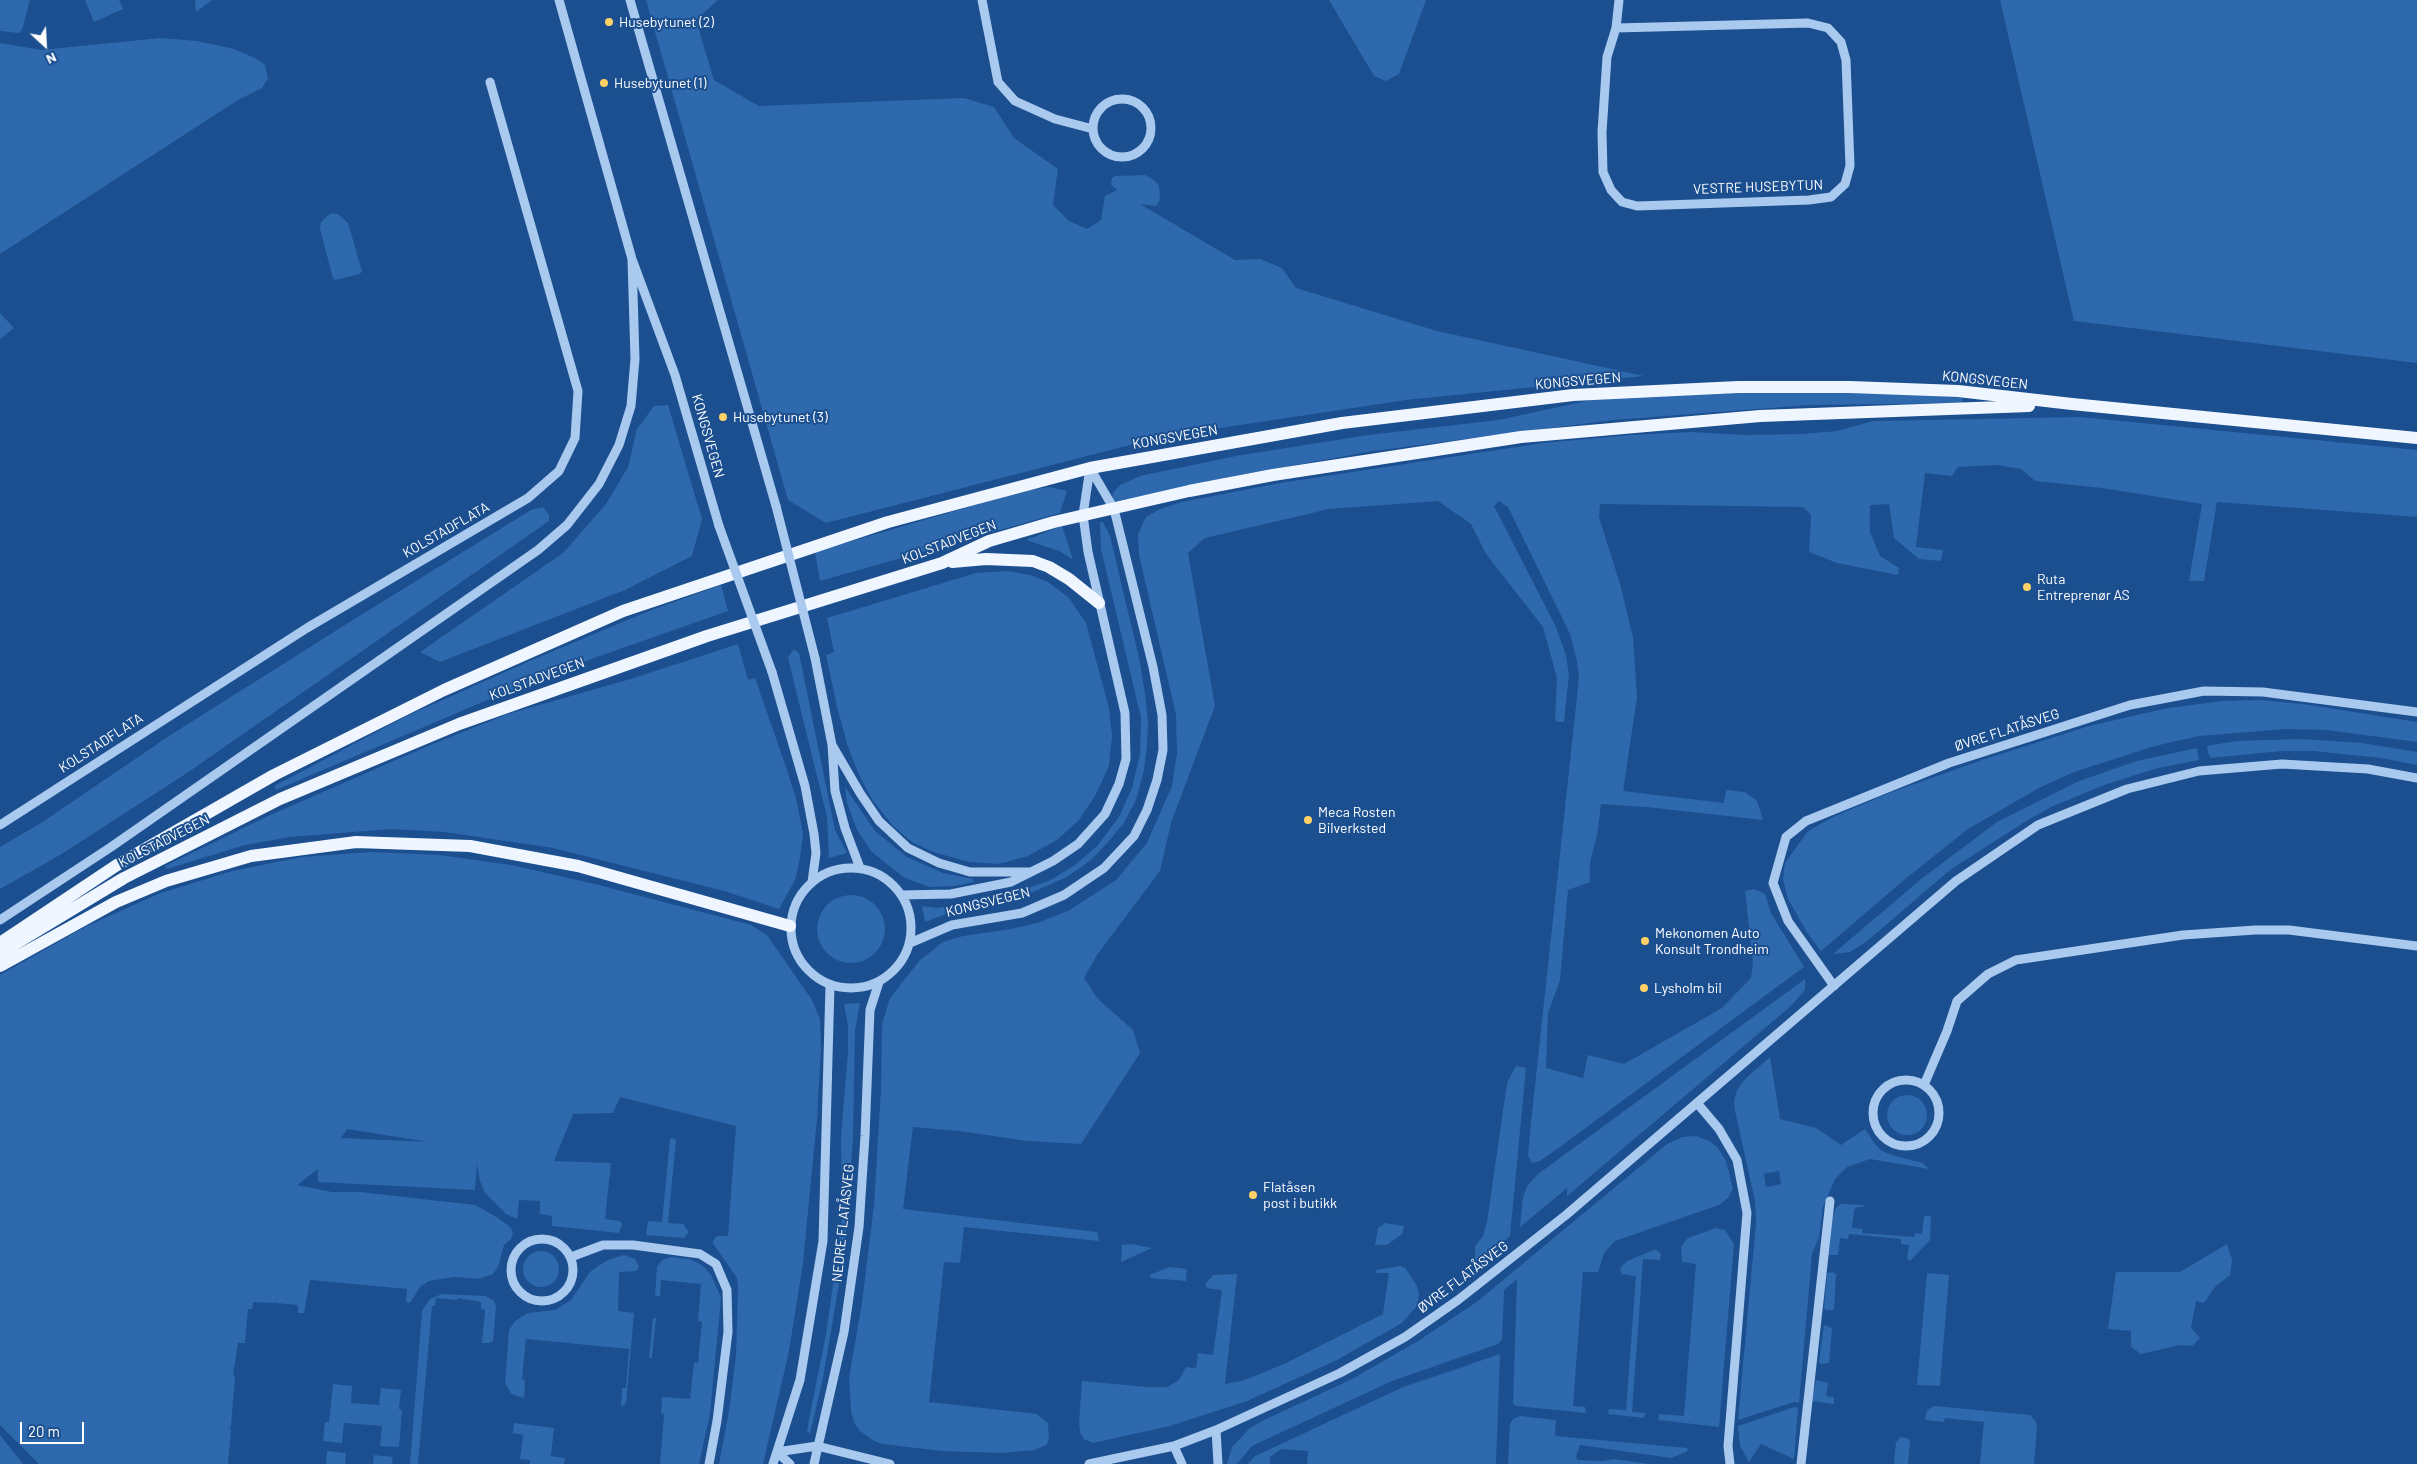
<!DOCTYPE html>
<meta charset="utf-8">
<style>
body{margin:0}
#map{position:relative;width:2417px;height:1464px;overflow:hidden;background:#1b4f8f;font-family:Barlow,sans-serif}
canvas{display:block}
.north{position:absolute;left:20px;top:20px;width:50px;height:50px;-webkit-text-stroke:4px #1b4f8f;paint-order:stroke;rotate:155deg;font-size:14px;font-weight:700;line-height:20px;text-align:center;color:#fff}
.north::after{content:'';display:block;margin:auto;width:18px;height:22px;background:#fff;clip-path:polygon(50% 0,100% 100%,50% 72%,0 100%)}
.scale{position:absolute;left:20px;top:1422px;width:64px;height:22px;box-sizing:border-box;border:2px solid #fff;border-top:0;padding-left:6px;font-size:15px;line-height:18px;white-space:nowrap;color:#fff;-webkit-text-stroke:4px #1b4f8f;paint-order:stroke}
</style>
<div id="map">
<canvas width="2417" height="1464"></canvas>
<div class="north">N</div>
<div class="scale">20 m</div>
</div>
<script>
const ctx = document.querySelector('canvas').getContext('2d');
ctx.lineJoin = 'round';
function fill(path, color) { ctx.fillStyle = color; ctx.fill(path, 'evenodd'); }
const toPath = rows => new Path2D(rows.map(r => 'M' + r).join(''));
function stroke(path, color, width, dash) { ctx.strokeStyle = color; ctx.lineWidth = width; ctx.lineCap = dash ? 'butt' : 'round'; ctx.setLineDash(dash || []); ctx.stroke(path); }
function label(font, color, halo, rows, align = 'center') {
  ctx.font = font + ' Barlow,sans-serif'; ctx.lineWidth = 4; ctx.setLineDash([]); ctx.textBaseline = 'middle'; ctx.strokeStyle = halo; ctx.fillStyle = color; for (const [text, x, y, turn = 0] of rows) {
    ctx.save(); ctx.translate(x, y); ctx.rotate((+turn || 0) * Math.PI / 180); ctx.textAlign = isNaN(turn) ? turn : align; if (halo) ctx.strokeText(text, 0, 0); ctx.fillText(text, 0, 0); ctx.restore();
  }
}
fill(toPath([
 [0,0,30,0,22,30,19,33,0,31],
 [85,0,119,0,123,9,94,22],
 [195,0,212,0,196,12],
 [646,0,718,0,696,20,714,80,759,106,964,98,994,107,1014,138,1058,169,1053,205,1069,221,1087,229,1101,220,1105,196,1117,190,1111,185,1112,178,1115,176,1145,175,1154,180,1159,186,1160,200,1156,206,1140,204,1235,260,1260,259,1282,268,1296,288,1437,331,1644,376,1406,400,1161,437,826,523,788,500],
 [1329,0,1426,0,1399,74,1386,81,1374,76],
 [2000,0,2417,0,2417,363,2074,321],
 [161,38,197,41,234,49,255,58,265,65,268,78,262,88,238,100,0,254,0,43,41,50],
 [331,213,338,214,348,223,362,271,360,274,335,280,333,278,320,229,321,222],
 [0,313,14,328,0,339],
 [1696,393,1895,393,1962,398,1963,403,1810,405,1613,420,1373,451,1251,473,1113,502,1112,497,1113,493,1120,485,1140,476,1236,456,1368,435,1498,420,1591,400],
 [668,405,702,519,692,556,625,590,440,662,420,652,563,553,606,504,628,467,637,429,654,406],
 [2081,417,2417,450,2417,517,2217,502,2204,581,2189,581,2202,504,2102,488,2035,481,2021,469,1996,465,1958,467,1952,476,1925,473,1916,547,1943,550,1941,561,1919,559,1894,538,1889,504,1870,505,1870,532,1880,556,1899,568,1898,575,1837,563,1809,552,1811,515,1803,507,1600,504,1599,517,1620,584,1633,637,1637,698,1623,791,1724,803,1726,790,1745,792,1757,801,1763,820,1646,807,1601,804,1598,830,1590,863,1590,882,1568,890,1560,980,1548,1013,1546,1068,1583,1078,1588,1055,1624,1064,1722,1008,1751,978,1753,963,1745,891,1754,889,1765,894,1771,913,1804,967,1557,1149,1540,1161,1532,1163,1528,1155,1530,1132,1579,678,1577,662,1570,634,1508,507,1499,501,1494,506,1556,627,1566,655,1569,675,1564,722,1557,722,1555,719,1557,678,1543,627,1486,554,1471,524,1438,501,1329,509,1205,538,1188,553,1215,706,1171,823,1160,871,1097,955,1084,978,1098,999,1133,1030,1140,1053,1081,1144,1027,1141,959,1131,913,1127,903,1209,1097,1232,1099,1241,964,1227,960,1263,944,1262,929,1402,1037,1414,1048,1423,1049,1440,1046,1445,1035,1450,1002,1453,942,1451,882,1444,874,1441,859,1430,854,1422,851,1411,849,1378,862,1303,874,1205,881,1089,882,1024,890,998,920,960,943,942,963,936,1011,929,1037,923,1068,911,1116,880,1147,843,1172,786,1177,753,1176,715,1139,555,1138,534,1146,517,1160,509,1182,502,1280,483,1543,443,1631,435,1691,432,1745,435,1802,434,1837,431,1873,421],
 [1050,487,1067,491,1060,513,820,581,815,552,1023,491],
 [543,507,549,515,549,521,187,773,60,855,0,889,0,847,41,823,169,736,356,618,531,510],
 [1100,522,1103,522,1110,536,1140,662,1145,694,1148,722,1147,745,1144,771,1136,800,1124,823,1108,842,1091,860,1067,877,1033,892,998,902,957,910,925,922,922,906,937,908,959,905,1009,894,1049,881,1075,865,1097,846,1119,817,1132,788,1140,754,1141,718,1101,549],
 [1062,526,1073,560,1059,551,1026,540],
 [1008,571,1030,575,1048,582,1069,598,1086,623,1109,708,1112,736,1109,766,1095,796,1079,820,1057,840,1028,856,999,864,969,862,933,852,912,842,893,826,873,801,859,775,848,747,837,707,826,655,834,652,827,618,976,573],
 [721,585,728,611,597,657,485,701,276,790,274,786,407,716,532,660,649,611],
 [738,644,748,680,755,678,786,767,796,798,803,833,800,858,795,880,779,909,724,891,553,848,445,832,391,829,290,837,245,845,167,869,165,866,268,816,428,746,508,714,634,678],
 [795,650,799,653,832,815,835,830,847,853,829,858,827,817,788,658,792,651],
 [2261,700,2310,705,2417,722,2417,742,2327,730,2286,729,2199,736,2155,746,2074,772,2039,788,1968,829,1904,880,1821,951,1808,934,1788,899,1783,880,1785,863,1808,831,1833,817,1892,792,1982,760,2089,726,2168,708,2222,701],
 [2301,739,2362,743,2417,752,2417,765,2381,758,2313,751,2281,751,2211,758,2208,753,2207,746,2236,741],
 [2197,748,2199,760,2158,768,2107,784,2053,806,2026,821,1950,870,1866,942,1850,952,1833,954,1921,879,1997,822,2079,781,2137,761],
 [845,787,875,831,907,857,943,873,973,879,974,882,955,886,930,887,905,878,893,869,872,852,857,830,847,803],
 [371,852,440,855,511,865,595,884,751,925,767,935,812,1000,820,1019,821,1048,817,1119,803,1263,789,1351,763,1464,719,1464,729,1411,736,1356,738,1287,737,1278,712,1242,717,1236,728,1236,736,1126,620,1097,613,1113,573,1114,554,1161,611,1163,605,1219,620,1221,622,1224,619,1233,552,1226,552,1216,540,1214,540,1201,519,1200,517,1219,506,1214,485,1193,480,1181,477,1164,475,1190,318,1182,318,1169,297,1185,332,1192,360,1192,475,1205,495,1216,509,1226,513,1232,511,1239,504,1245,498,1267,493,1274,478,1279,454,1277,429,1281,420,1287,410,1303,406,1302,407,1289,310,1280,304,1313,298,1313,298,1305,276,1303,276,1302,273,1303,253,1302,252,1309,248,1309,245,1343,238,1343,233,1375,235,1376,231,1427,229,1428,231,1430,228,1464,39,1464,0,1425,0,975,85,927,158,894,232,871,302,857],
 [347,1129,429,1142,341,1138],
 '817 929a34 34 0 1 1 68 0a34 34 0 1 1-68 0Z',
 [1805,979,1805,990,1791,1006,1567,1196,1567,1188,1520,1227,1523,1197,1527,1186,1538,1174],
 [860,1003,855,1031,853,1139,844,1255,823,1378,810,1434,807,1431,809,1419,826,1334,842,1220,841,1136,848,1053,848,1026,844,1004],
 [1770,1057,1780,1119,1816,1128,1841,1145,1865,1129,1875,1144,1882,1151,1895,1156,1923,1163,1929,1169,1870,1159,1847,1167,1835,1179,1823,1207,1819,1237,1812,1254,1799,1403,1794,1402,1738,1420,1756,1223,1755,1201,1735,1111,1734,1101,1737,1090,1746,1078],
 [1779,1171,1781,1184,1766,1187,1764,1174],
 [1516,1066,1526,1068,1510,1236,1481,1261,1481,1268,1475,1263,1475,1246,1483,1236,1487,1222,1507,1083],
 '1887 1115a20 20 0 1 1 40 0a20 20 0 1 1-40 0Z',
 [1696,1136,1709,1141,1717,1147,1726,1161,1733,1189,1728,1198,1719,1205,1615,1241,1604,1253,1598,1272,1583,1272,1573,1406,1585,1407,1586,1413,1516,1406,1513,1404,1517,1279,1504,1290,1502,1339,1498,1344,1392,1381,1252,1446,1237,1464,1227,1464,1232,1447,1250,1428,1264,1420,1352,1379,1418,1341,1478,1301,1667,1144,1682,1137],
 [674,1138,676,1140,668,1223,683,1224,689,1232,684,1238,646,1235,648,1221,662,1222,670,1139],
 [1841,1204,1864,1205,1863,1207,1857,1207,1854,1210,1852,1228,1862,1229,1862,1233,1914,1237,1915,1233,1922,1234,1924,1216,1931,1216,1930,1240,1911,1260,1907,1260,1909,1245,1901,1244,1901,1239,1849,1234,1848,1239,1840,1238,1838,1255,1829,1255,1832,1219,1836,1208],
 [1385,1223,1404,1226,1402,1234,1387,1245,1375,1245,1378,1228],
 [1716,1228,1725,1230,1734,1244,1719,1427,1658,1420,1659,1414,1684,1416,1696,1264,1682,1262,1681,1247,1688,1238],
 [1132,1244,1152,1248,1121,1262,1122,1245],
 [2227,1244,2232,1260,2230,1275,2215,1287,2204,1303,2196,1301,2191,1328,2200,1338,2192,1346,2180,1345,2141,1354,2131,1347,2131,1331,2108,1329,2116,1272,2180,1272],
 [1654,1250,1658,1251,1661,1254,1660,1260,1643,1259,1632,1412,1645,1413,1644,1418,1608,1414,1609,1409,1626,1410,1636,1276,1622,1274,1620,1268,1627,1261],
 '523 1269a18 18 0 1 1 36 0a18 18 0 1 1-36 0Z',
 [624,1255,635,1259,639,1267,636,1271,619,1272,618,1311,634,1313,626,1404,621,1406,622,1388,626,1388,629,1349,526,1339,522,1379,525,1380,524,1398,511,1394,505,1383,509,1330,515,1321,528,1313,555,1310,571,1300,590,1272,598,1266,608,1260],
 [670,1257,689,1259,702,1265,711,1275,721,1298,710,1414,699,1464,660,1464,664,1414,661,1413,662,1397,690,1399,694,1363,698,1363,702,1322,698,1321,701,1284,661,1280,660,1296,655,1296,657,1267,662,1260],
 [1400,1266,1405,1268,1416,1284,1419,1293,1417,1306,1402,1323,1337,1360,1247,1401,1170,1426,1093,1443,1084,1439,1080,1433,1079,1423,1082,1381,1147,1387,1167,1387,1179,1380,1186,1367,1196,1368,1198,1353,1213,1355,1222,1290,1207,1288,1205,1284,1213,1275,1237,1274,1225,1384,1242,1381,1284,1364,1383,1314,1389,1273,1376,1273,1376,1270],
 [1169,1267,1187,1269,1186,1281,1150,1278,1150,1275],
 [1833,1272,1836,1274,1834,1310,1826,1310,1824,1308,1827,1273],
 [1927,1273,1949,1275,1940,1386,1917,1385],
 [442,1294,486,1296,494,1301,496,1307,493,1341,489,1343,482,1343,485,1310,481,1309,481,1302,458,1298,457,1300,436,1298,435,1306,432,1306,418,1464,410,1464,422,1311,430,1299],
 [653,1318,656,1318,652,1358,649,1358],
 [1824,1325,1832,1328,1829,1363,1821,1364,1819,1362],
 [1500,1354,1496,1464,1307,1464,1308,1451,1281,1449,1270,1457,1270,1464,1248,1464,1255,1456,1268,1450,1401,1388],
 [1816,1380,1828,1383,1826,1396,1834,1397,1834,1404,1812,1401],
 [333,1384,352,1386,351,1403,379,1405,381,1388,401,1390,399,1409,402,1410,399,1447,380,1446,382,1426,344,1423,342,1443,323,1441,325,1422,329,1422],
 [1934,1406,2030,1415,2036,1422,2037,1428,2034,1464,1980,1464,1984,1422,1945,1418,1944,1422,1925,1420,1927,1410],
 [1794,1407,1798,1408,1794,1459,1761,1444,1749,1462,1740,1446,1738,1426],
 [1520,1416,1556,1420,1555,1436,1687,1448,1688,1451,1671,1458,1580,1445,1576,1457,1578,1460,1602,1461,1614,1459,1649,1464,1508,1464,1510,1424,1513,1419],
 [514,1423,554,1428,551,1456,565,1458,564,1464,530,1464,530,1460,520,1459,523,1435,513,1433],
 [0,1435,23,1464,0,1464],
 [1901,1437,1907,1438,1910,1442,1908,1464,1894,1464,1896,1442],
 [327,1451,346,1453,345,1464,326,1464],
 [374,1455,393,1457,392,1464,373,1464]
]), '#2e69ad');
stroke(toPath([
 [559,0,632,259,675,375,719,526],
 [630,0,776,506],
 [982,0,998,82,1015,101,1055,119,1093,129],
 [1616,28,1808,23,1828,28,1841,42,1846,60,1850,166,1845,184,1831,197,1809,200,1637,206,1622,202,1611,190,1603,172,1602,132,1607,57,1616,28,1619,0],
 '1093 128a29 29 0 1 1 58 0a29 29 0 1 1-58 0Z',
 [815,658,832,745,835,791,845,828,860,868],
 [772,672,805,786,814,834,816,853,812,882],
 [832,745,860,793,879,821,908,848,939,863,970,872,1029,872],
 [0,825,307,628,528,498,559,471,575,438,578,391,490,82],
 '791 928a60 60 0 1 1 120 0a60 60 0 1 1-120 0Z',
 [901,895,951,894,1011,882,1053,861,1078,844,1105,814,1119,784,1126,759,1125,713,1088,552,1083,515,1090,468],
 [0,920,111,847,538,550,567,525,599,484,619,445,631,406,635,359,632,259],
 [910,943,952,925,1022,913,1064,895,1104,868,1134,836,1147,810,1157,780,1163,750,1162,715,1153,667,1114,509,1090,468],
 [1834,986,1788,921,1773,883,1786,837,1806,821,1949,763,2130,705,2204,691,2263,692,2417,712],
 '1873 1113a33 33 0 1 1 66 0a33 33 0 1 1-66 0Z',
 [1924,1085,1947,1031,1957,1001,1988,974,2016,960,2183,935,2255,930,2289,930,2417,946],
 [1697,1103,1719,1129,1737,1160,1747,1213,1728,1446,1730,1464],
 '511 1270a31 31 0 1 1 62 0a31 31 0 1 1-62 0Z',
 [571,1257,603,1245,633,1245,700,1254,716,1264,727,1290,728,1332,717,1421,709,1464],
 [1216,1430,1218,1464],
 [1174,1446,1182,1464],
 [777,1452,817,1446,890,1464],
 [777,1452,790,1464],
 [773,1464,800,1380,823,1241,830,985],
 [814,1464,844,1332,859,1227,865,1136,870,1010,879,982],
 [1089,1464,1174,1446,1216,1430,1340,1373,1405,1337,1458,1300,1566,1215,1956,881,2038,825,2127,789,2199,771,2282,764,2368,769,2417,778],
 [1801,1464,1830,1201]
]), '#a9c9ee', 9);
stroke(toPath([
 [952,562,986,559,1033,561,1049,567,1069,579,1099,603],
 [0,943,117,865,274,775,444,690,623,611,888,522,1090,468,1342,423,1573,395,1738,387,1850,387,1958,391,2072,404,2417,438],
 [0,953,124,878,280,799,459,724,707,636,942,563,989,541,1054,522,1189,491,1273,475,1521,437,1760,416,2029,406],
 [0,966,116,902,166,881,251,856,356,842,470,846,578,866,790,926]
]), '#f0f6ff', 12);
stroke(toPath([
 [776,506,815,658],
 [719,526,772,672]
]), '#a9c9ee', 9);
for (const [x, y, r, color] of [
 [609,22,5,"#ffd166"],
 [604,83,5,"#ffd166"],
 [723,417,5,"#ffd166"],
 [2027,587,5,"#ffd166"],
 [1308,820,5,"#ffd166"],
 [1645,941,5,"#ffd166"],
 [1644,988,5,"#ffd166"],
 [1253,1195,5,"#ffd166"]
]) { const dot = new Path2D(); dot.arc(x, y, r, 0, 2 * Math.PI); ctx.fillStyle = color; ctx.fill(dot); stroke(dot, '#1b4f8f', 2); }
label('14px', '#fff', '#1b4f8f', [
 ["Husebytunet (2)",619,22],
 ["Husebytunet (1)",614,83],
 ["Husebytunet (3)",733,417],
 ["Ruta",2037,579],
 ["Entreprenør AS",2037,595],
 ["Meca Rosten",1318,812],
 ["Bilverksted",1318,828],
 ["Mekonomen Auto",1655,933],
 ["Konsult Trondheim",1655,949],
 ["Lysholm bil",1654,988],
 ["Flatåsen",1263,1187],
 ["post i butikk",1263,1203]
], 'left');
label('14px', '#fff', '#1b4f8f', [
 ["VESTRE HUSEBYTUN",1758,187,-2],
 ["KONGSVEGEN",1985,380,6],
 ["KONGSVEGEN",1578,381,-5],
 ["KONGSVEGEN",708,436,74],
 ["KONGSVEGEN",1175,437,-10],
 ["KOLSTADFLATA",446,530,-30],
 ["KOLSTADVEGEN",949,542,-21],
 ["KOLSTADVEGEN",537,679,-20],
 ["ØVRE FLATÅSVEG",2007,730,-18],
 ["KOLSTADFLATA",101,743,-33],
 ["KOLSTADVEGEN",164,841,-27],
 ["KONGSVEGEN",988,902,-14],
 ["NEDRE FLATÅSVEG",843,1223,-84],
 ["ØVRE FLATÅSVEG",1463,1277,-37]
]);
</script>
